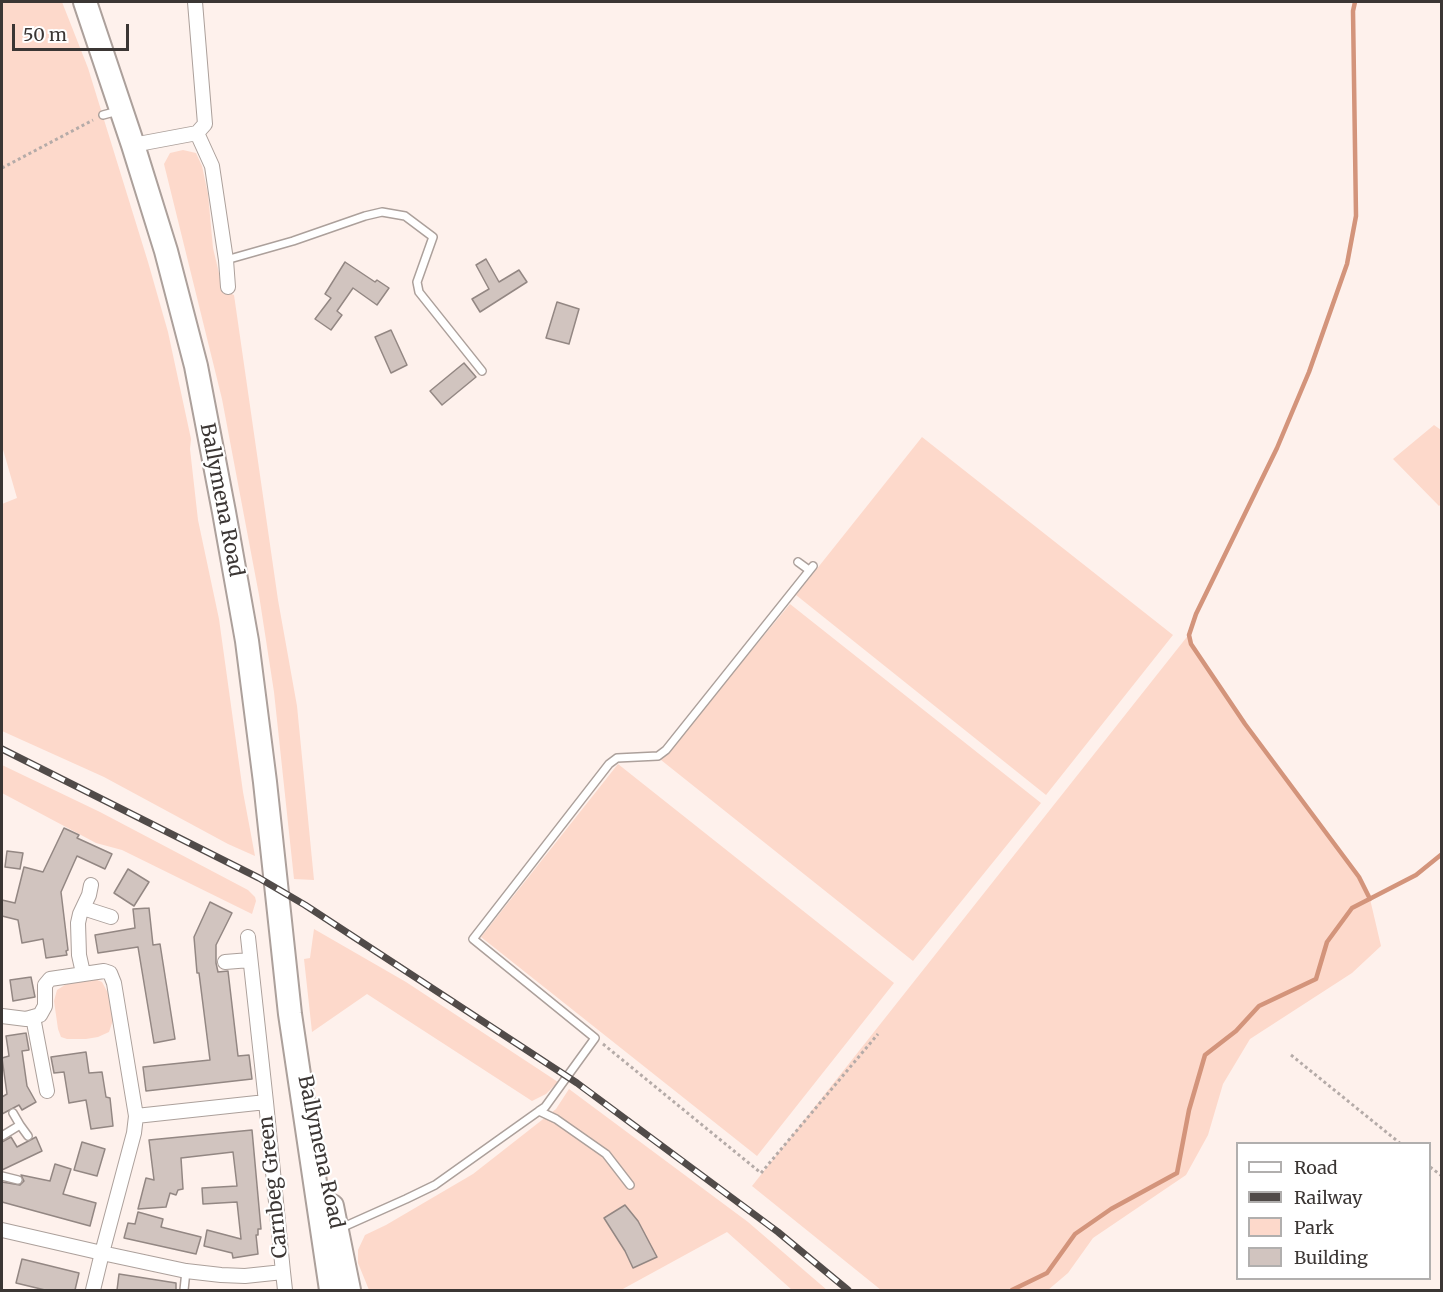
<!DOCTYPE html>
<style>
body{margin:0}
#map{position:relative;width:1443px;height:1292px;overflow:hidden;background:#fef1ec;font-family:Merriweather,serif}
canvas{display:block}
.frame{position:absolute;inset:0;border:3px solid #3b3634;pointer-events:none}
.legend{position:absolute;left:1236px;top:1142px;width:195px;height:138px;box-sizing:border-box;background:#fff;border:2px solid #b1afae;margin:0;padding:8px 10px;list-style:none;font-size:18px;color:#3b3634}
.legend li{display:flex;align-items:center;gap:12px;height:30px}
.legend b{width:30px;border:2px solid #b1afae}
.scale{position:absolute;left:12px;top:24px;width:117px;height:27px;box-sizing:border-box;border:3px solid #3b3634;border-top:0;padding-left:8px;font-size:18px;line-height:21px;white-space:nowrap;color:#3b3634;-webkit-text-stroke:4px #fff;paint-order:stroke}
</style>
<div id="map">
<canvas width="1443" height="1292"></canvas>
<div class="frame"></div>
<ul class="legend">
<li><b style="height:8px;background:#fff"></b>Road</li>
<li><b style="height:8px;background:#514b49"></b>Railway</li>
<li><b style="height:16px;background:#fdd9cb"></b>Park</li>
<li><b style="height:16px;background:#d1c4bf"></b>Building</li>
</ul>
<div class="scale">50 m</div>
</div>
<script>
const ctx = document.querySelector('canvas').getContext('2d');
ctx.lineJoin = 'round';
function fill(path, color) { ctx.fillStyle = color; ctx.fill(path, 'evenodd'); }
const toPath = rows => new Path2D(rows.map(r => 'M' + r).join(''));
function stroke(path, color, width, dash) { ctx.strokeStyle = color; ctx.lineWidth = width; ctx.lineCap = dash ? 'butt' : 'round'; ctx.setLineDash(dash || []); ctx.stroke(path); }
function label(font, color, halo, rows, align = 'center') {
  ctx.font = font + ' Merriweather,serif'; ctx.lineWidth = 4.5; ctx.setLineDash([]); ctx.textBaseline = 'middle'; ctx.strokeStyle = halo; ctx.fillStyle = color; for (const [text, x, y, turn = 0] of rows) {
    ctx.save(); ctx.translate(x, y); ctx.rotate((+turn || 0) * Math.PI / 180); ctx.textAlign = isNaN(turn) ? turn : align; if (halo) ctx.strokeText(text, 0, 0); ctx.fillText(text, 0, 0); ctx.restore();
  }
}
fill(toPath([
 [2,2,62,2,88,68,148,262,168,332,191,439,190,449,198,520,219,619,243,792,255,856,228,844,104,777,2,731,2,504,17,498,2,446],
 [183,150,196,153,202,166,208,194,213,248,223,290,234,295,278,600,297,706,314,880,294,879,274,692,259,595,222,399,164,164,170,153],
 [1434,425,1441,430,1442,503,1439,506,1393,459],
 [922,437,1173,635,1046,795,796,595],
 [790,604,1041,803,913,961,661,760],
 [1190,633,1191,644,1245,724,1359,877,1370,899,1381,946,1352,973,1250,1039,1223,1084,1208,1135,1186,1175,1093,1238,1068,1273,1048,1290,881,1290,752,1186],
 [618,764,894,983,757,1156,481,937],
 [2,765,100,812,248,890,255,897,256,901,252,914,122,850,96,843,2,793],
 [314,929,406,982,558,1082,546,1094,532,1101,367,994,312,1032,304,959,310,958],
 [95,979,102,982,108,993,113,1020,109,1032,98,1037,86,1039,67,1039,61,1037,58,1029,54,1001,57,990,68,983],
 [569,1089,748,1222,827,1290,792,1290,727,1232,621,1290,369,1290,358,1263,358,1250,365,1235,386,1225,473,1174,556,1109]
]), '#fdd9cb');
stroke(toPath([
 [1355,2,1353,11,1356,216,1347,264,1309,372,1277,448,1196,614,1189,635,1191,644,1245,724,1359,877,1370,899],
 [1012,1290,1047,1273,1075,1234,1111,1209,1177,1173,1189,1110,1205,1055,1236,1031,1259,1006,1316,979,1327,942,1352,908,1416,875,1442,854]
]), '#d3947b', 4.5);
const building = toPath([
 [486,259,499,282,519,270,527,282,480,312,472,299,489,289,476,265,486,259],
 [345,262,375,282,377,280,389,288,377,305,353,288,337,311,342,315,331,330,315,319,331,298,325,294,345,262],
 [557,302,579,309,569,344,546,338,557,302],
 [391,330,407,365,391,373,375,337,391,330],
 [464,363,476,377,442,405,430,391,464,363],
 [64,828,79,835,77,838,112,854,105,869,77,856,61,892,68,950,66,951,67,955,46,958,43,939,22,943,18,920,2,916,2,900,15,903,24,867,43,872,64,828],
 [7,851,23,853,20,869,5,867,7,851],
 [128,869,149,882,134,906,114,893,128,869],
 [210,902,232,913,216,945,216,963,218,972,228,971,238,1056,249,1055,252,1079,146,1091,143,1067,210,1060,199,973,197,973,194,937,210,902],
 [149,908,153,945,160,944,175,1039,154,1043,138,947,98,953,95,935,135,928,133,909,149,908],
 [31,977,35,997,13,1001,10,980,31,977],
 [26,1033,29,1050,22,1051,27,1086,36,1102,22,1110,19,1105,2,1114,2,1097,7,1094,2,1058,9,1056,6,1036,26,1033],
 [86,1052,89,1073,102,1072,106,1097,110,1098,113,1126,91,1129,86,1100,69,1103,64,1072,54,1073,51,1057,86,1052],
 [252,1130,261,1229,258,1229,258,1235,256,1235,258,1254,233,1258,232,1253,204,1246,207,1230,241,1239,237,1202,203,1204,202,1188,237,1186,233,1152,181,1158,183,1189,178,1190,176,1195,170,1193,166,1207,138,1209,146,1178,154,1180,149,1140,252,1130],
 [11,1137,17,1147,36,1137,42,1151,2,1170,2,1142,11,1137],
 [82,1142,105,1149,97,1176,74,1170,82,1142],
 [55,1164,71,1169,63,1194,96,1203,90,1226,2,1202,2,1182,20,1185,24,1181,21,1175,50,1181,55,1164],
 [625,1205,638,1221,657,1257,633,1268,625,1251,604,1218,625,1205],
 [138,1212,163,1219,161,1227,201,1237,196,1254,124,1238,128,1223,135,1224,138,1212],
 [22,1259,79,1273,75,1290,45,1290,16,1283,22,1259],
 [119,1274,176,1283,176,1290,117,1290,119,1274]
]);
fill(building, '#d1c4bf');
stroke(building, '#938783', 1.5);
const service = toPath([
 [103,115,118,111],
 [226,260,293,241,365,216,382,212,405,216,433,237,417,282,419,292,482,371],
 [798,562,809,570],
 [539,1111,556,1119,606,1154,630,1185],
 [20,1125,28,1136],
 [2,1136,20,1125,13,1113],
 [2,1176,18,1180],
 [341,1228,406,1199,435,1185,539,1111,545,1107,595,1038,473,939,609,764,617,758,658,756,666,750,813,566],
 [184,1290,186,1271]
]);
const minor = toPath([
 [197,133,212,166,226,260,228,287],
 [133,145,197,133,205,124,195,2],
 [83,908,111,917],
 [225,962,250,960],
 [83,973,79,955,78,923,80,914,89,895,91,885],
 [2,1016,26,1019,40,1015,45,1006,45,985,50,979,104,971,110,973,114,983,136,1116,266,1102,248,937],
 [33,1017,47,1091],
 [266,1102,283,1272],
 [2,1230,102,1253,134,1133,136,1116],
 [93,1290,102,1253,186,1271,221,1275,245,1276,283,1272,285,1290]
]);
const trunk = toPath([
 [85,2,133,145,166,251,196,366,224,512,247,641,265,782,290,1014,331,1290],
 [332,1206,349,1290]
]);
stroke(service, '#aca09b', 10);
stroke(minor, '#aca09b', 16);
stroke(trunk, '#aca09b', 26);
stroke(toPath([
 [2,168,93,120],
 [603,1044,761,1173,878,1034],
 [1291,1055,1401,1144],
 [1430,1167,1442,1176]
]), '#b5aba8', 3, [3, 3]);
stroke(service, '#fff', 7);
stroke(minor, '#fff', 14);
stroke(trunk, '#fff', 22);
const rail = toPath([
 [2,749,259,878,305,905,577,1083,778,1232,848,1290]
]);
stroke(rail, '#514b49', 7);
stroke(rail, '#fff', 4.5, [14]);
label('20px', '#3b3634', '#fff', [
 ["Ballymena Road",221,500,79],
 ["Ballymena Road",320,1152,78],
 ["Carnbeg Green",274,1187,-96]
]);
</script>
